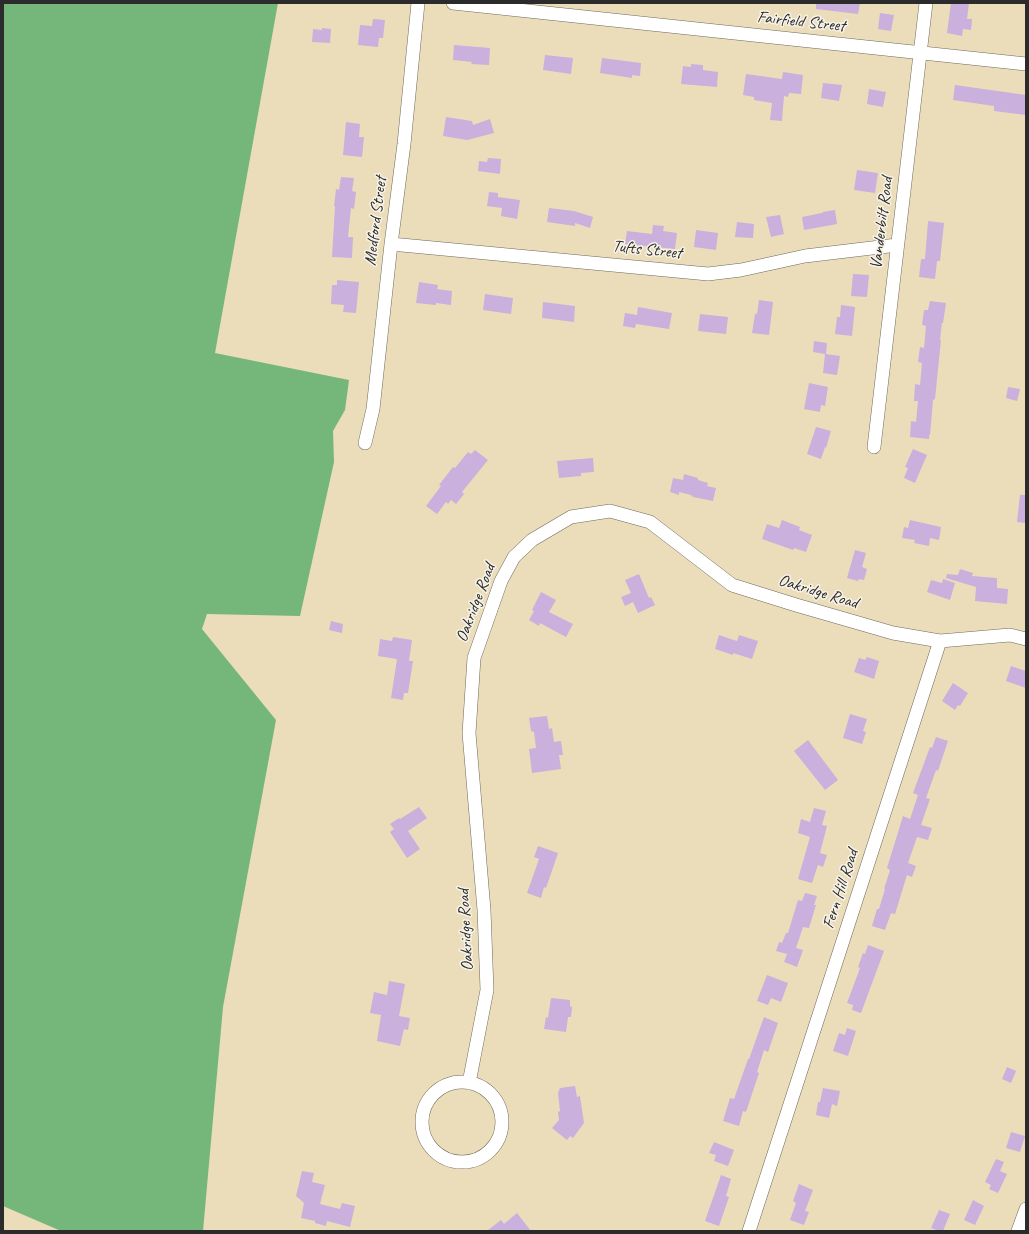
<!DOCTYPE html>
<style>
body{margin:0}
#map{position:relative;width:1029px;height:1234px;overflow:hidden;background:#ebddba;font-family:Caveat,sans-serif}
canvas{display:block}
.frame{position:absolute;inset:0;border:4px solid #2b2b2b;pointer-events:none}
</style>
<div id="map">
<canvas width="1029" height="1234"></canvas>
<div class="frame"></div>
</div>
<script>
const ctx = document.querySelector('canvas').getContext('2d');
ctx.lineJoin = 'round';
function fill(path, color) { ctx.fillStyle = color; ctx.fill(path, 'evenodd'); }
const toPath = rows => new Path2D(rows.map(r => 'M' + r).join(''));
function stroke(path, color, width, dash) { ctx.strokeStyle = color; ctx.lineWidth = width; ctx.lineCap = dash ? 'butt' : 'round'; ctx.setLineDash(dash || []); ctx.stroke(path); }
function label(font, color, halo, rows, align = 'center') {
  ctx.font = font + ' Caveat,sans-serif'; ctx.lineWidth = 3; ctx.setLineDash([]); ctx.textBaseline = 'middle'; ctx.strokeStyle = halo; ctx.fillStyle = color; for (const [text, x, y, turn = 0] of rows) {
    ctx.save(); ctx.translate(x, y); ctx.rotate((+turn || 0) * Math.PI / 180); ctx.textAlign = isNaN(turn) ? turn : align; if (halo) ctx.strokeText(text, 0, 0); ctx.fillText(text, 0, 0); ctx.restore();
  }
}
fill(toPath([
 [3,3,278,3,215,353,349,380,345,410,333,431,334,462,300,616,207,614,202,629,276,720,223,1007,203,1231,61,1231,3,1206]
]), '#75b77a');
fill(toPath([
 [816,3,860,3,858,14,816,9],
 [951,3,969,3,967,19,972,19,971,30,963,29,962,36,947,33],
 [880,13,894,15,891,31,878,29],
 [373,19,385,20,383,38,379,38,378,47,358,45,360,25,372,26],
 [322,28,331,29,330,43,312,42,313,29,322,30],
 [454,45,490,48,489,65,471,64,472,62,453,60],
 [545,55,573,58,571,74,543,70],
 [602,58,641,63,640,76,632,75,632,78,600,73],
 [691,64,703,65,703,70,718,72,717,87,681,84,683,66,691,67],
 [783,72,803,75,801,94,789,93,788,97,784,96,782,121,770,120,772,103,754,100,754,97,743,95,746,74,782,79],
 [823,83,842,85,839,101,821,98],
 [955,85,1026,95,1026,115,994,111,994,106,953,100],
 [869,89,886,92,883,107,867,104],
 [446,117,472,121,473,125,490,119,494,133,467,140,443,136],
 [346,122,360,124,359,137,364,137,362,157,343,155],
 [488,158,501,159,500,174,478,171,479,161,487,162],
 [857,170,878,173,875,193,854,190],
 [341,177,354,178,352,191,356,192,354,209,351,208,348,237,353,237,352,258,332,257,335,206,334,206,336,189,339,190],
 [489,192,498,193,498,197,520,200,517,219,501,216,502,208,487,206],
 [549,208,574,211,593,217,590,228,575,223,575,226,547,222],
 [835,210,837,224,804,230,802,217,822,213,823,212],
 [780,215,784,234,771,237,766,217],
 [928,221,944,223,940,261,937,261,935,279,919,277,921,259,925,259],
 [737,222,754,224,753,238,735,237],
 [653,225,664,226,663,231,677,233,675,249,625,244,627,231,652,234],
 [696,230,718,233,716,250,694,247],
 [853,274,869,275,867,297,851,296],
 [337,280,359,282,356,313,343,312,344,305,331,304,332,285,337,285],
 [419,282,438,285,437,289,452,291,451,305,436,303,436,305,416,303],
 [485,294,513,298,511,314,483,310],
 [759,300,773,302,769,335,752,333,755,314,757,314],
 [930,301,946,303,943,323,942,323,940,340,941,340,935,399,933,400,930,435,929,435,929,439,910,437,911,421,916,422,918,401,914,401,915,384,920,385,922,363,918,362,920,347,924,348,926,326,922,325,924,310,928,310],
 [543,302,575,306,574,322,542,318],
 [841,305,855,307,852,336,835,334,837,317,840,317],
 [638,307,672,313,669,329,636,324,635,328,623,326,625,313,637,315],
 [700,314,728,317,726,334,698,331],
 [814,341,827,343,826,354,840,356,837,375,823,373,825,354,813,352],
 [809,383,828,387,825,406,821,405,820,412,804,409],
 [1008,387,1020,389,1017,401,1006,398],
 [816,427,831,431,826,448,825,447,821,459,807,454],
 [913,449,927,455,915,483,904,478,908,468,905,467],
 [475,450,488,460,462,492,464,494,456,504,451,500,448,504,446,502,437,514,426,506,441,486,439,485,453,467,455,468,468,452,471,454],
 [593,458,594,472,581,473,581,476,559,478,557,461],
 [684,474,698,478,698,480,708,483,707,486,716,488,713,501,693,497,691,495,679,492,679,495,670,492,673,478,683,480],
 [1020,495,1026,495,1026,523,1017,522],
 [782,520,800,527,799,530,812,535,806,552,794,548,793,550,762,539,767,524,779,528],
 [910,520,941,527,939,540,930,538,929,546,914,543,915,540,902,538,904,527,908,528],
 [855,550,866,553,862,567,867,569,864,580,859,579,858,581,847,578],
 [960,569,973,573,972,576,997,578,997,588,1008,589,1007,604,975,601,976,587,946,578,947,574,958,575],
 [639,574,649,598,651,597,655,605,638,613,633,602,625,606,621,597,631,593,625,580],
 [943,579,955,583,950,600,927,592,931,580,942,583],
 [541,592,556,600,549,612,573,624,566,637,540,623,539,626,529,620,534,611,532,610],
 [331,621,343,624,342,633,329,630],
 [719,635,737,641,739,635,758,641,752,659,733,653,733,655,715,649],
 [393,637,412,640,409,661,413,661,408,693,404,693,403,700,391,698,397,659,378,656,380,639,392,641],
 [867,657,879,661,874,679,854,672,859,658,865,660],
 [1011,666,1026,671,1026,688,1006,681],
 [953,683,968,693,960,706,958,705,955,710,942,701],
 [850,714,867,719,863,731,866,732,862,744,843,738],
 [547,716,549,729,552,728,554,742,561,741,563,755,559,755,561,769,532,773,529,749,536,748,534,732,531,731,529,718],
 [936,737,948,741,938,771,936,770,926,798,930,799,921,825,932,828,928,840,917,837,908,863,916,866,912,877,907,875,895,914,891,913,885,930,872,926,877,909,879,909,885,889,884,889,890,870,887,868,903,816,910,819,918,795,913,793,930,747,932,748],
 [808,740,838,780,825,790,794,751],
 [419,807,427,818,408,831,420,849,407,858,390,832,394,829,390,824,399,818,400,819],
 [814,808,826,811,822,825,827,826,820,853,827,855,823,867,818,865,812,883,798,879,810,837,798,833,801,819,810,822],
 [538,846,558,853,546,888,544,887,541,898,527,893,539,859,534,857],
 [805,893,817,896,814,905,816,905,809,928,803,927,796,948,803,950,797,967,784,962,787,954,776,951,779,942,782,943,786,933,788,933,798,900,802,901],
 [868,945,884,951,861,1013,852,1010,853,1005,847,1003,860,968,858,967,863,953,865,954],
 [767,975,788,983,781,1002,771,998,768,1005,757,1001],
 [389,981,405,984,399,1016,410,1018,408,1030,404,1029,400,1046,377,1041,381,1015,370,1013,374,992,387,995],
 [551,998,570,1000,570,1006,572,1007,571,1017,568,1017,566,1032,544,1029,546,1017,548,1018],
 [764,1017,778,1023,768,1052,764,1050,757,1072,759,1073,746,1112,743,1111,739,1126,723,1121,730,1098,734,1099,748,1059,749,1059],
 [847,1028,856,1031,848,1056,833,1051,839,1033,845,1035],
 [1007,1067,1016,1071,1011,1083,1002,1079],
 [575,1086,577,1097,580,1096,584,1123,573,1138,570,1136,567,1140,552,1128,559,1120,558,1112,560,1111,558,1093,560,1088],
 [823,1088,840,1091,837,1106,832,1104,829,1118,816,1115,818,1102,820,1102],
 [1011,1132,1025,1136,1020,1152,1006,1148],
 [714,1142,734,1150,728,1166,714,1161,716,1155,709,1153],
 [996,1159,1004,1162,1000,1171,1007,1174,998,1193,989,1189,991,1185,985,1182],
 [302,1171,314,1173,312,1182,325,1185,320,1204,340,1209,342,1203,355,1206,350,1227,327,1221,326,1226,315,1223,315,1221,301,1218,304,1203,296,1196],
 [721,1175,731,1179,726,1196,729,1197,719,1226,705,1221],
 [799,1184,813,1190,805,1211,809,1212,804,1225,790,1220,796,1203,793,1201],
 [973,1200,984,1206,975,1225,964,1220],
 [939,1210,950,1214,943,1231,939,1231,931,1228],
 [517,1213,531,1231,487,1231,501,1220,504,1224]
]), '#c9b0dd');
const street = toPath([
 [453,3,1026,64],
 [391,244,708,274,741,270,805,256,897,245],
 [365,443,373,409,391,244,404,144,418,3],
 [874,447,926,3],
 '422 1122a40 40 0 1 1 80 0a40 40 0 1 1-80 0Z',
 [469,1083,487,990,484,910,469,733,474,658,501,581,514,557,532,540,571,517,610,511,650,522,732,585,796,605,893,633,940,641,1010,635,1026,639],
 [749,1231,940,641],
 [1018,1231,1026,1209]
]);
stroke(street, '#6e695d', 14);
stroke(street, '#fff', 13);
label('17px', '#2b2b2b', '#f7f3e8', [
 ["Fairfield Street",801,22,6],
 ["Medford Street",376,221,-83],
 ["Vanderbilt Road",882,223,-83],
 ["Tufts Street",647,250,6],
 ["Oakridge Road",818,592,17],
 ["Oakridge Road",476,603,-69],
 ["Fern Hill Road",841,889,-72],
 ["Oakridge Road",466,930,-93]
]);
</script>
